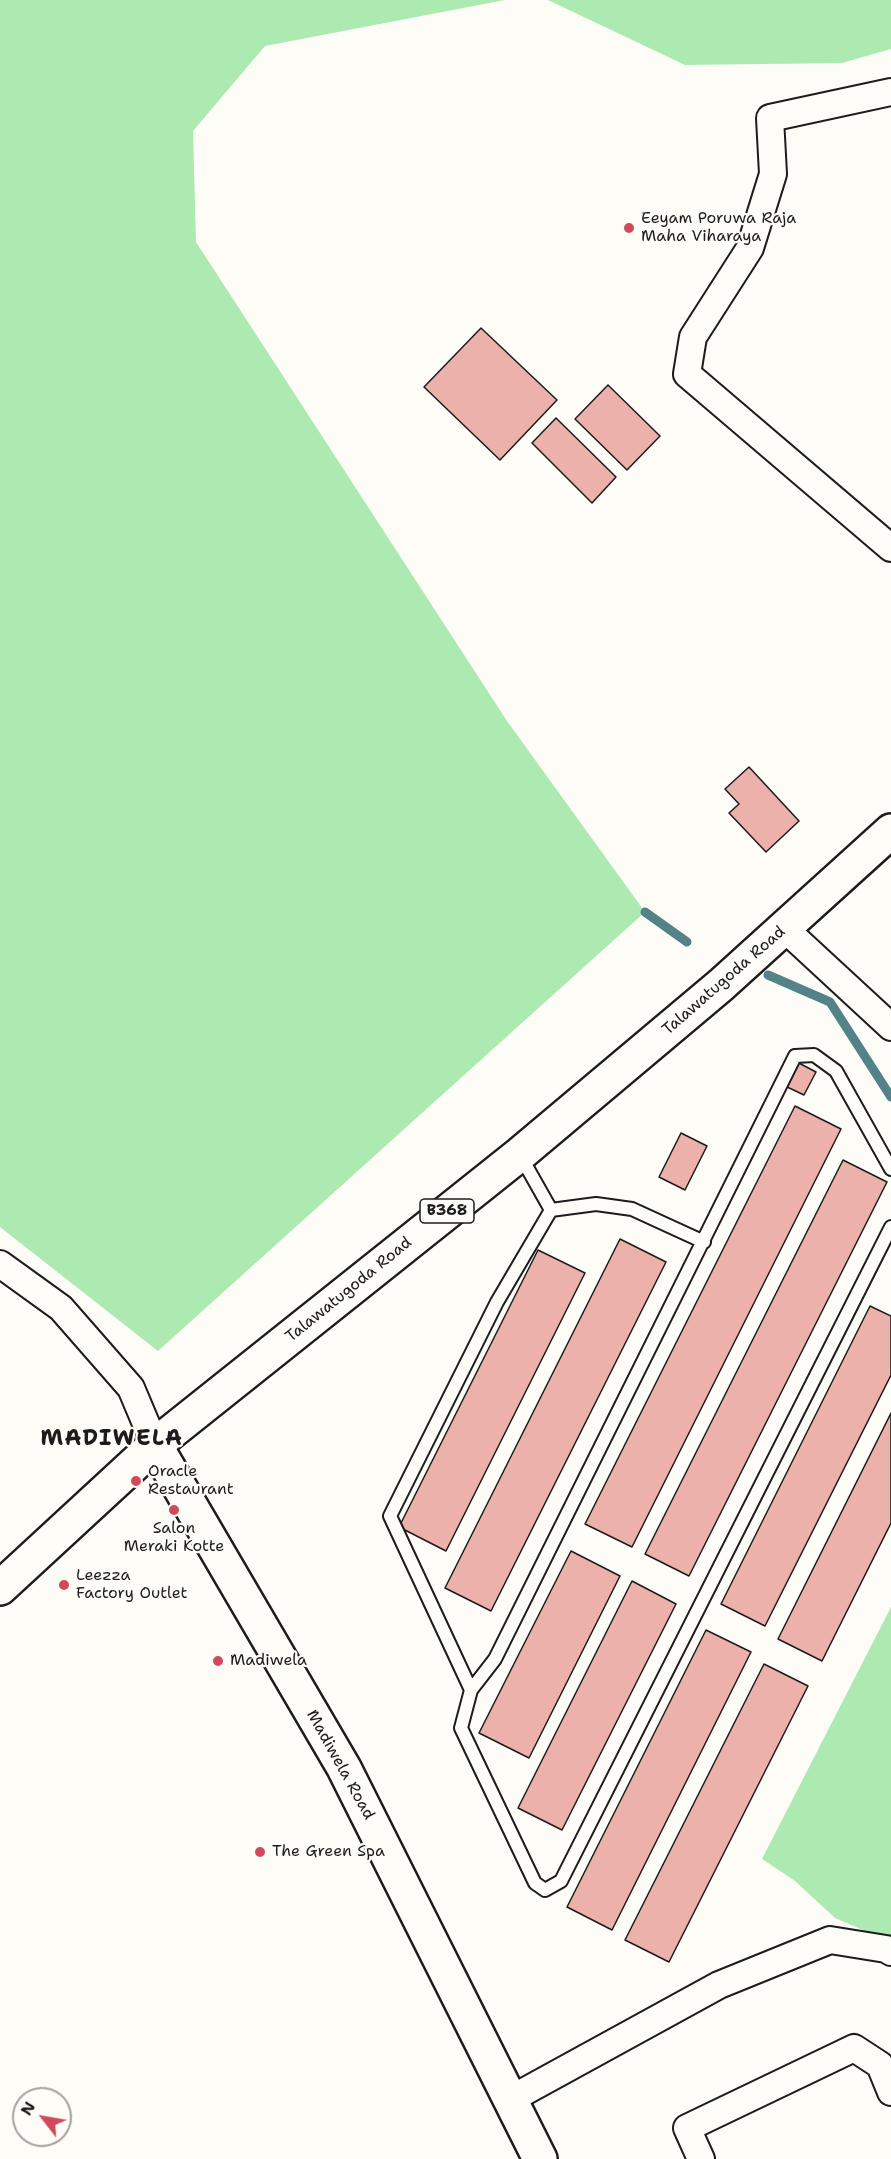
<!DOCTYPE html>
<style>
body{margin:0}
#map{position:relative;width:891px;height:2159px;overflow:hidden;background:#fdfcf7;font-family:"Shantell Sans",sans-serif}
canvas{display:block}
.north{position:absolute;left:12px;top:2087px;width:60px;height:60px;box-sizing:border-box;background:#fdfcf7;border:2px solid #a3a29f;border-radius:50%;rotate:301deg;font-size:16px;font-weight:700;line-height:24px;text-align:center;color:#1c1c1c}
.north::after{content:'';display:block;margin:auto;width:21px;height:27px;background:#d1495b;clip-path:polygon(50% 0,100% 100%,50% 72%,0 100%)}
</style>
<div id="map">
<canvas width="891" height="2159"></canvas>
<div class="north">N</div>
</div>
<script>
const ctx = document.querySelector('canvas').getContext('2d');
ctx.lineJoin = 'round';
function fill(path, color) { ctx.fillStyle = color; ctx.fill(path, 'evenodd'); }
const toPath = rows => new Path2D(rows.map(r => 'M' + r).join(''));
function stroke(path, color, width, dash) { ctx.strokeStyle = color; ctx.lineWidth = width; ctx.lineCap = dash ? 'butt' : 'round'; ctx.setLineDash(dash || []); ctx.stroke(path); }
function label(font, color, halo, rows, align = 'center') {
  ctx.font = font + ' "Shantell Sans",sans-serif'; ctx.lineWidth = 4.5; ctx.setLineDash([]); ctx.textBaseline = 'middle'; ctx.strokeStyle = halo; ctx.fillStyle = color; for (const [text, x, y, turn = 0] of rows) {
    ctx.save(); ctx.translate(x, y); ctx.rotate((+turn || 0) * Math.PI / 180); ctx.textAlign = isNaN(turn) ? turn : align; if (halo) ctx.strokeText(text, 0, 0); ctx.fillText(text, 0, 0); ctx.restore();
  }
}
fill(toPath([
 [0,0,505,0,265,46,193,131,196,242,507,721,645,912,158,1351,0,1227],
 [548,0,891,0,891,49,842,63,685,65],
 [891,1607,891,1942,835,1918,795,1881,762,1859]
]), '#adeab1');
stroke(toPath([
 [645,912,687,942],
 [768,975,830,1002,891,1097]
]), '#538389', 9);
const building = toPath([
 [481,328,557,400,500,460,424,387,481,328],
 [608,385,660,436,627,470,575,419,608,385],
 [556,418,616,477,592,503,532,443,556,418],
 [749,767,799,821,766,852,729,813,739,804,725,789,749,767],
 [797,1062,816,1072,804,1095,785,1086,797,1062],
 [795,1106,841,1129,632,1547,585,1524,795,1106],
 [681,1133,707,1146,685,1190,659,1177,681,1133],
 [843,1160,887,1182,689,1576,645,1554,843,1160],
 [620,1239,666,1262,491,1611,445,1588,620,1239],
 [538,1250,585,1273,446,1551,399,1527,538,1250],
 [870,1306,891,1316,891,1375,765,1626,721,1604,870,1306],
 [891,1413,891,1523,822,1661,778,1639,891,1413],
 [571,1551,620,1576,529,1758,479,1733,571,1551],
 [632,1581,676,1604,562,1830,518,1808,632,1581],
 [706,1630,751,1652,612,1930,567,1907,706,1630],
 [764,1664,808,1686,669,1962,625,1940,764,1664]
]);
fill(building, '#ecb1ab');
stroke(building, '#1c1c1c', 1.5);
const lane = toPath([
 [520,1155,551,1210,596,1204,632,1209,704,1242],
 [891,1169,836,1071,814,1055,795,1056,495,1659,471,1690,461,1728,535,1883,545,1890,561,1881,891,1227],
 [471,1690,390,1516,497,1302,551,1210]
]);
const street = toPath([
 [891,92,770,118,773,174,750,248,693,337,687,374,891,548],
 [785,929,891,1027],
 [0,1264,61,1308,131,1388,155,1445],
 [511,2099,719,1985,830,1940,886,1949,891,1952],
 [701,2159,687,2128,854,2048,880,2065,891,2092]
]);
const secondary = toPath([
 [155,1445,344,1768,540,2159]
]);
const primary = toPath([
 [0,1588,155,1445,520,1154,721,985,891,831]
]);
stroke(lane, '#1c1c1c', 16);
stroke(street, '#1c1c1c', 30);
stroke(secondary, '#1c1c1c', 38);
stroke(primary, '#1c1c1c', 38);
stroke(lane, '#fdfcf7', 12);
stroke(street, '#fdfcf7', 26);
stroke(secondary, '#fdfcf7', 33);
stroke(primary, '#fdfcf7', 33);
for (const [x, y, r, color] of [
 [629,228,6,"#d1495b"],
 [136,1481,6,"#d1495b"],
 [174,1510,6,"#d1495b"],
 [64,1585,6,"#d1495b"],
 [218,1661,6,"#d1495b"],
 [260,1852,6,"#d1495b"]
]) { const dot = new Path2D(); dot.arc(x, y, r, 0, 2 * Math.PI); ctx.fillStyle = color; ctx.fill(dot); stroke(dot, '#fdfcf7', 2); }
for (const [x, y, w] of [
 [447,1211,54]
]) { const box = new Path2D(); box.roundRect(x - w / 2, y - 12, w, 24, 4.5); ctx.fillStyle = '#fdfcf7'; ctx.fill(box); stroke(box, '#1c1c1c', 1.5); }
label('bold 15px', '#1c1c1c', null, [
 ["B368",447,1211]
]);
label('16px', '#1c1c1c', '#fdfcf7', [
 ["Eeyam Poruwa Raja",641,219],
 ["Maha Viharaya",641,237],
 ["Oracle",148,1472],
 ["Restaurant",148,1490],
 ["Salon",174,1529,"center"],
 ["Meraki Kotte",174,1547,"center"],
 ["Leezza",76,1576],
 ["Factory Outlet",76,1594],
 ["Madiwela",230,1661],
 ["The Green Spa",272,1852]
], 'left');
label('16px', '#1c1c1c', '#fdfcf7', [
 ["Talawatugoda Road",724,981,-41],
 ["Talawatugoda Road",349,1290,-39],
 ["Madiwela Road",340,1765,61]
]);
ctx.letterSpacing = '1.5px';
label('bold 22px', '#1c1c1c', '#fdfcf7', [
 ["MADIWELA",112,1439]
]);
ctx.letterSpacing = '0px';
</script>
